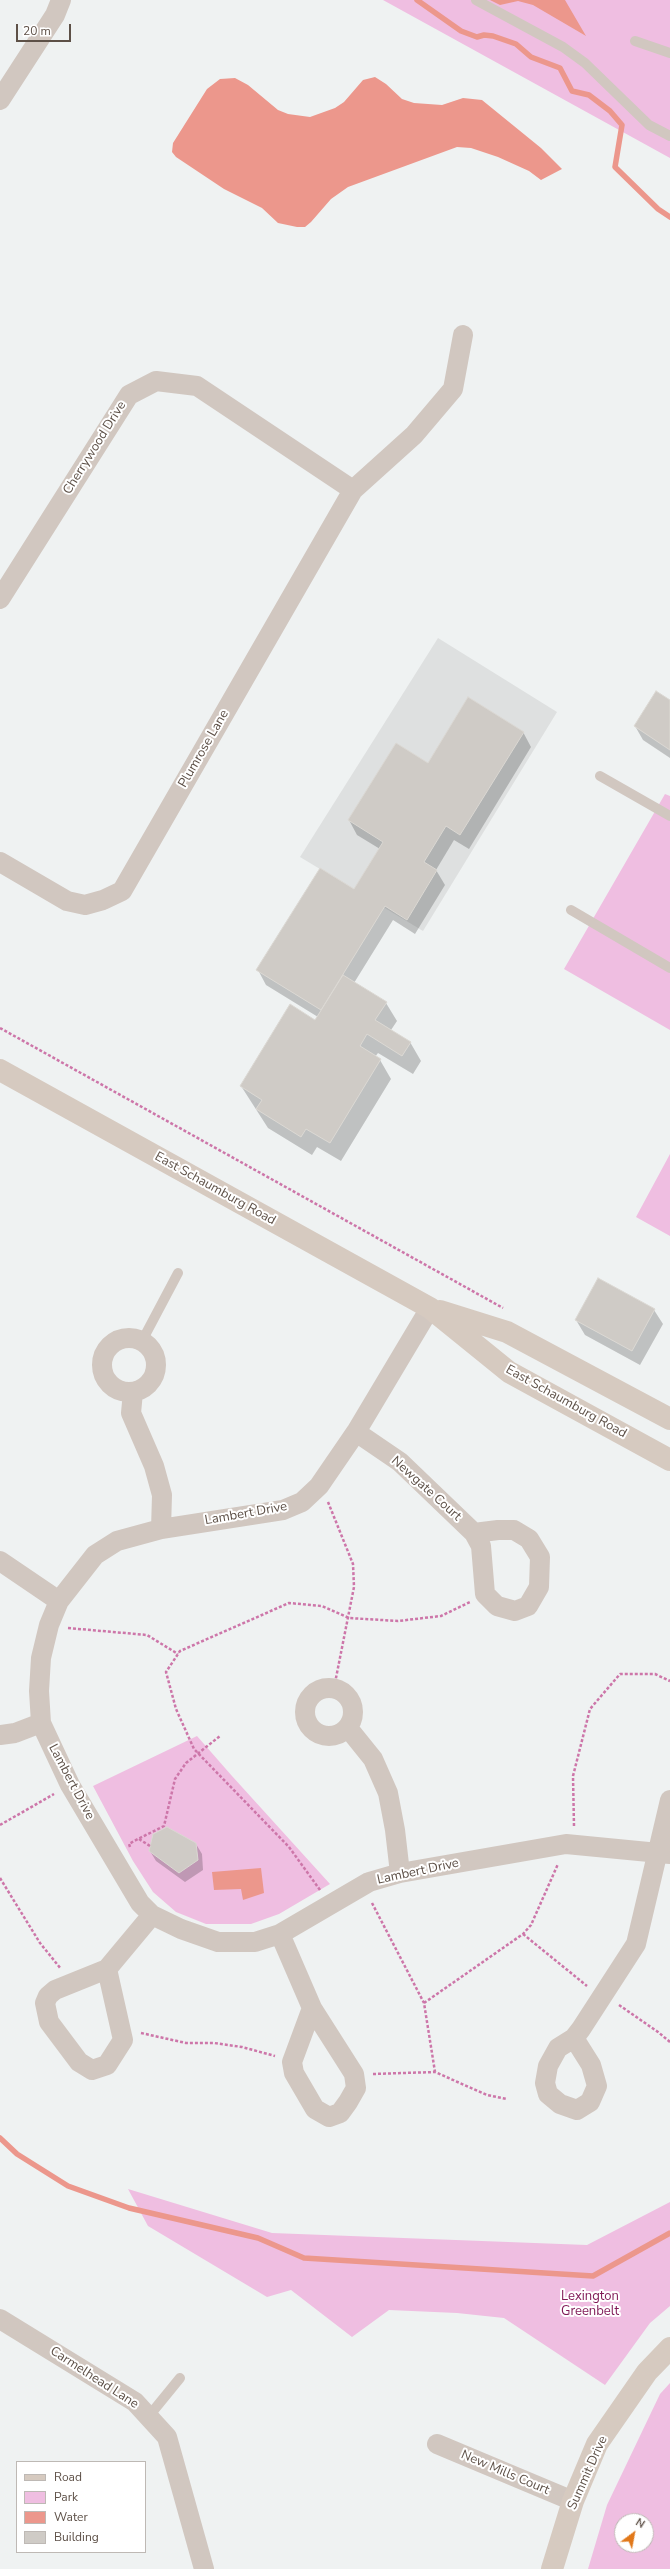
<!DOCTYPE html>
<style>
body{margin:0}
#map{position:relative;width:670px;height:2569px;overflow:hidden;background:#eff2f2;font-family:"Nunito Sans",sans-serif}
canvas{display:block}
.legend{position:absolute;left:16px;top:2461px;width:130px;height:92px;box-sizing:border-box;background:#fff;border:1px solid #beb9b5;margin:0;padding:5px 7px;list-style:none;font-size:12px;color:#5d5047}
.legend li{display:flex;align-items:center;gap:8px;height:20px}
.legend b{width:20px;border:1px solid #beb9b5}
.north{position:absolute;left:614px;top:2513px;width:40px;height:40px;box-sizing:border-box;background:#fff;border:1px solid #beb9b5;border-radius:50%;rotate:32deg;font-size:11px;font-weight:700;line-height:16px;text-align:center;color:#5d5047}
.north::after{content:'';display:block;margin:auto;width:14px;height:18px;background:#e1781a;clip-path:polygon(50% 0,100% 100%,50% 72%,0 100%)}
.scale{position:absolute;left:16px;top:24px;width:55px;height:18px;box-sizing:border-box;border:2px solid #5d5047;border-top:0;padding-left:5px;font-size:12px;line-height:14px;white-space:nowrap;color:#5d5047;-webkit-text-stroke:3px #fff;paint-order:stroke}
</style>
<div id="map">
<canvas width="670" height="2569"></canvas>
<ul class="legend">
<li><b style="height:5px;background:#d6cac0"></b>Road</li>
<li><b style="height:11px;background:#efbee1"></b>Park</li>
<li><b style="height:11px;background:#ec978c"></b>Water</li>
<li><b style="height:11px;background:#cfcbc6"></b>Building</li>
</ul>
<div class="north">N</div>
<div class="scale">20 m</div>
</div>
<script>
const ctx = document.querySelector('canvas').getContext('2d');
ctx.lineJoin = 'round';
function fill(path, color) { ctx.fillStyle = color; ctx.fill(path, 'evenodd'); }
const toPath = rows => new Path2D(rows.map(r => 'M' + r).join(''));
function stroke(path, color, width, dash) { ctx.strokeStyle = color; ctx.lineWidth = width; ctx.lineCap = dash ? 'butt' : 'round'; ctx.setLineDash(dash || []); ctx.stroke(path); }
function label(font, color, halo, rows, align = 'center') {
  ctx.font = font + ' "Nunito Sans",sans-serif'; ctx.lineWidth = 4; ctx.setLineDash([]); ctx.textBaseline = 'middle'; ctx.strokeStyle = halo; ctx.fillStyle = color; for (const [text, x, y, turn = 0] of rows) {
    ctx.save(); ctx.translate(x, y); ctx.rotate((+turn || 0) * Math.PI / 180); ctx.textAlign = isNaN(turn) ? turn : align; if (halo) ctx.strokeText(text, 0, 0); ctx.fillText(text, 0, 0); ctx.restore();
  }
}
fill(toPath([
 [438,638,557,712,423,931,300,857]
]), '#dee0e0');
fill(toPath([
 [383,0,670,0,670,158],
 [665,794,670,796,670,1030,564,969],
 [670,1154,670,1236,636,1217],
 [197,1736,232,1776,330,1884,279,1914,251,1924,206,1924,176,1912,153,1892,133,1861,93,1786],
 [128,2189,272,2233,587,2245,670,2202,670,2306,650,2323,605,2385,504,2318,457,2313,389,2310,352,2337,291,2290,267,2297,148,2226],
 [670,2383,670,2569,588,2569,607,2505,660,2394],
 [622,2521,646,2521,646,2545,622,2545]
]), '#efbee1');
fill(toPath([
 [490,0,565,0,586,36,533,5,518,1,500,5],
 [375,77,386,84,402,99,414,103,442,105,463,98,482,100,541,148,562,169,541,180,529,171,498,157,471,148,457,147,348,187,331,199,311,222,305,227,297,227,278,223,262,208,224,189,176,157,172,152,173,143,207,89,220,79,235,78,248,85,278,110,288,114,310,117,335,108,344,102,363,80],
 [261,1868,264,1893,243,1900,241,1889,214,1890,212,1872]
]), '#ec978c');
fill(toPath([
 [670,701,670,758,643,740,635,726],
 [523,732,531,747,469,849,454,840,436,870,445,885,415,934,393,920,354,983,386,1003,397,1021,391,1030,410,1042,421,1061,413,1074,378,1053,375,1057,380,1060,391,1079,341,1161,317,1147,312,1155,268,1128,241,1086,318,1017,266,985,258,970,354,890,380,849,357,835,349,820,428,764],
 [654,1310,663,1324,640,1365,585,1335,576,1320],
 [196,1844,202,1854,203,1870,185,1882,156,1861,150,1851]
]), '#0003');
stroke(toPath([
 [417,0,461,31,477,37,484,35,493,36,516,44,531,57,560,68,572,91,589,95,610,111,622,125,615,167,658,209,670,217],
 [0,2138,17,2154,68,2186,129,2208,258,2238,304,2258,593,2276,670,2233]
]), '#ec978c', 5.5);
const building = toPath([
 [656,691,670,700,670,750,634,726,656,691],
 [468,697,524,732,460,835,446,826,424,862,437,870,407,920,385,906,321,1010,256,970,320,868,354,889,383,842,348,820,396,743,428,763,468,697],
 [343,975,387,1002,375,1020,411,1042,402,1056,367,1034,360,1046,381,1059,330,1143,306,1129,301,1137,256,1109,262,1100,240,1086,290,1004,315,1020,343,975],
 [598,1278,655,1309,632,1351,575,1320,598,1278],
 [167,1827,196,1843,198,1860,179,1873,149,1851,153,1834,167,1827]
]);
fill(building, '#cfcbc6');
stroke(building, '#dbd8d3', 1);
stroke(toPath([
 [0,1028,503,1308],
 [328,1502,353,1564,354,1587,334,1688],
 [68,1628,147,1635,178,1654],
 [0,1825,54,1794],
 [574,1826,573,1776,590,1709,620,1674,655,1674,670,1681],
 [139,1839,150,1846],
 [130,1847,129,1844,134,1841,164,1826,175,1779,186,1763,220,1736],
 [0,1878,40,1943,61,1969],
 [320,1890,289,1847,194,1749,176,1709,166,1672,180,1651,289,1603,322,1606,349,1618,398,1621,441,1616,470,1602],
 [372,1903,424,2003,435,2072],
 [523,1934,587,1986],
 [424,2003,523,1934,531,1925,558,1864],
 [619,2005,658,2032,670,2042],
 [141,2033,186,2043,214,2043,242,2047,275,2056],
 [373,2074,435,2072,487,2095,507,2099]
]), '#cd76a9', 2.5, [3, 2]);
stroke(toPath([
 [476,0,563,47,585,63,649,125,670,136],
 [635,41,670,53],
 [600,776,670,816],
 [571,910,670,968],
 [142,1341,178,1273],
 [149,2416,180,2378]
]), '#d1c7c0', 10);
stroke(toPath([
 [0,100,55,15,61,0],
 [0,599,129,395,156,381,197,386,353,490],
 [0,862,67,901,85,905,103,900,122,891,353,490,414,435,453,389,463,335],
 [430,1308,356,1432,319,1486,302,1502,283,1510,161,1529,117,1541,95,1555,59,1601,49,1625,41,1658,39,1691,41,1723,70,1785,140,1903,152,1915,181,1929,218,1942,255,1942,280,1934,369,1882,400,1873,566,1844,670,1854],
 '102 1365a27 27 0 1 1 54 0a27 27 0 1 1-54 0Z',
 [133,1392,131,1413,154,1466,162,1495,161,1529],
 [356,1432,400,1462,474,1533],
 [498,1530,514,1530,529,1539,540,1557,539,1587,528,1606,515,1611,497,1606,485,1594,481,1546,474,1533,498,1530],
 [0,1561,59,1601],
 '305 1712a24 24 0 1 1 48 0a24 24 0 1 1-48 0Z',
 [348,1728,373,1759,388,1793,395,1830,400,1873],
 [0,1735,15,1733,41,1723],
 [280,1934,312,2008,354,2074,356,2088,348,2102,340,2113,329,2117,315,2109,294,2073,292,2062,312,2008],
 [107,1969,123,2040,107,2065,92,2070,79,2062,49,2022,45,2003,48,1996,55,1990,107,1969,152,1915],
 [574,2038,591,2065,597,2086,590,2102,577,2110,560,2104,548,2094,545,2083,548,2066,558,2048,574,2038,581,2029,636,1944,670,1800],
 [0,2319,135,2402,167,2437,204,2569],
 [437,2444,573,2501]
]), '#d1c7c0', 20);
stroke(toPath([
 [0,1070,430,1308,509,1372,670,1460],
 [440,1311,507,1332,670,1419],
 [552,2569,573,2501,597,2444,647,2372,670,2348]
]), '#d6cac0', 22);
label('13px', '#5d5047', '#fff', [
 ["Cherrywood Drive",95,448,-58],
 ["Plumrose Lane",204,749,-60],
 ["East Schaumburg Road",215,1189,29],
 ["East Schaumburg Road",566,1402,29],
 ["Newgate Court",426,1489,42],
 ["Lambert Drive",246,1514,-10],
 ["Lambert Drive",71,1782,62],
 ["Lambert Drive",418,1872,-12],
 ["Carmelhead Lane",94,2378,33],
 ["New Mills Court",505,2473,23],
 ["Summit Drive",588,2473,-66]
]);
label('13px', '#7f1855', '#fff', [
 ["Lexington",590,2297],
 ["Greenbelt",590,2312]
]);
</script>
